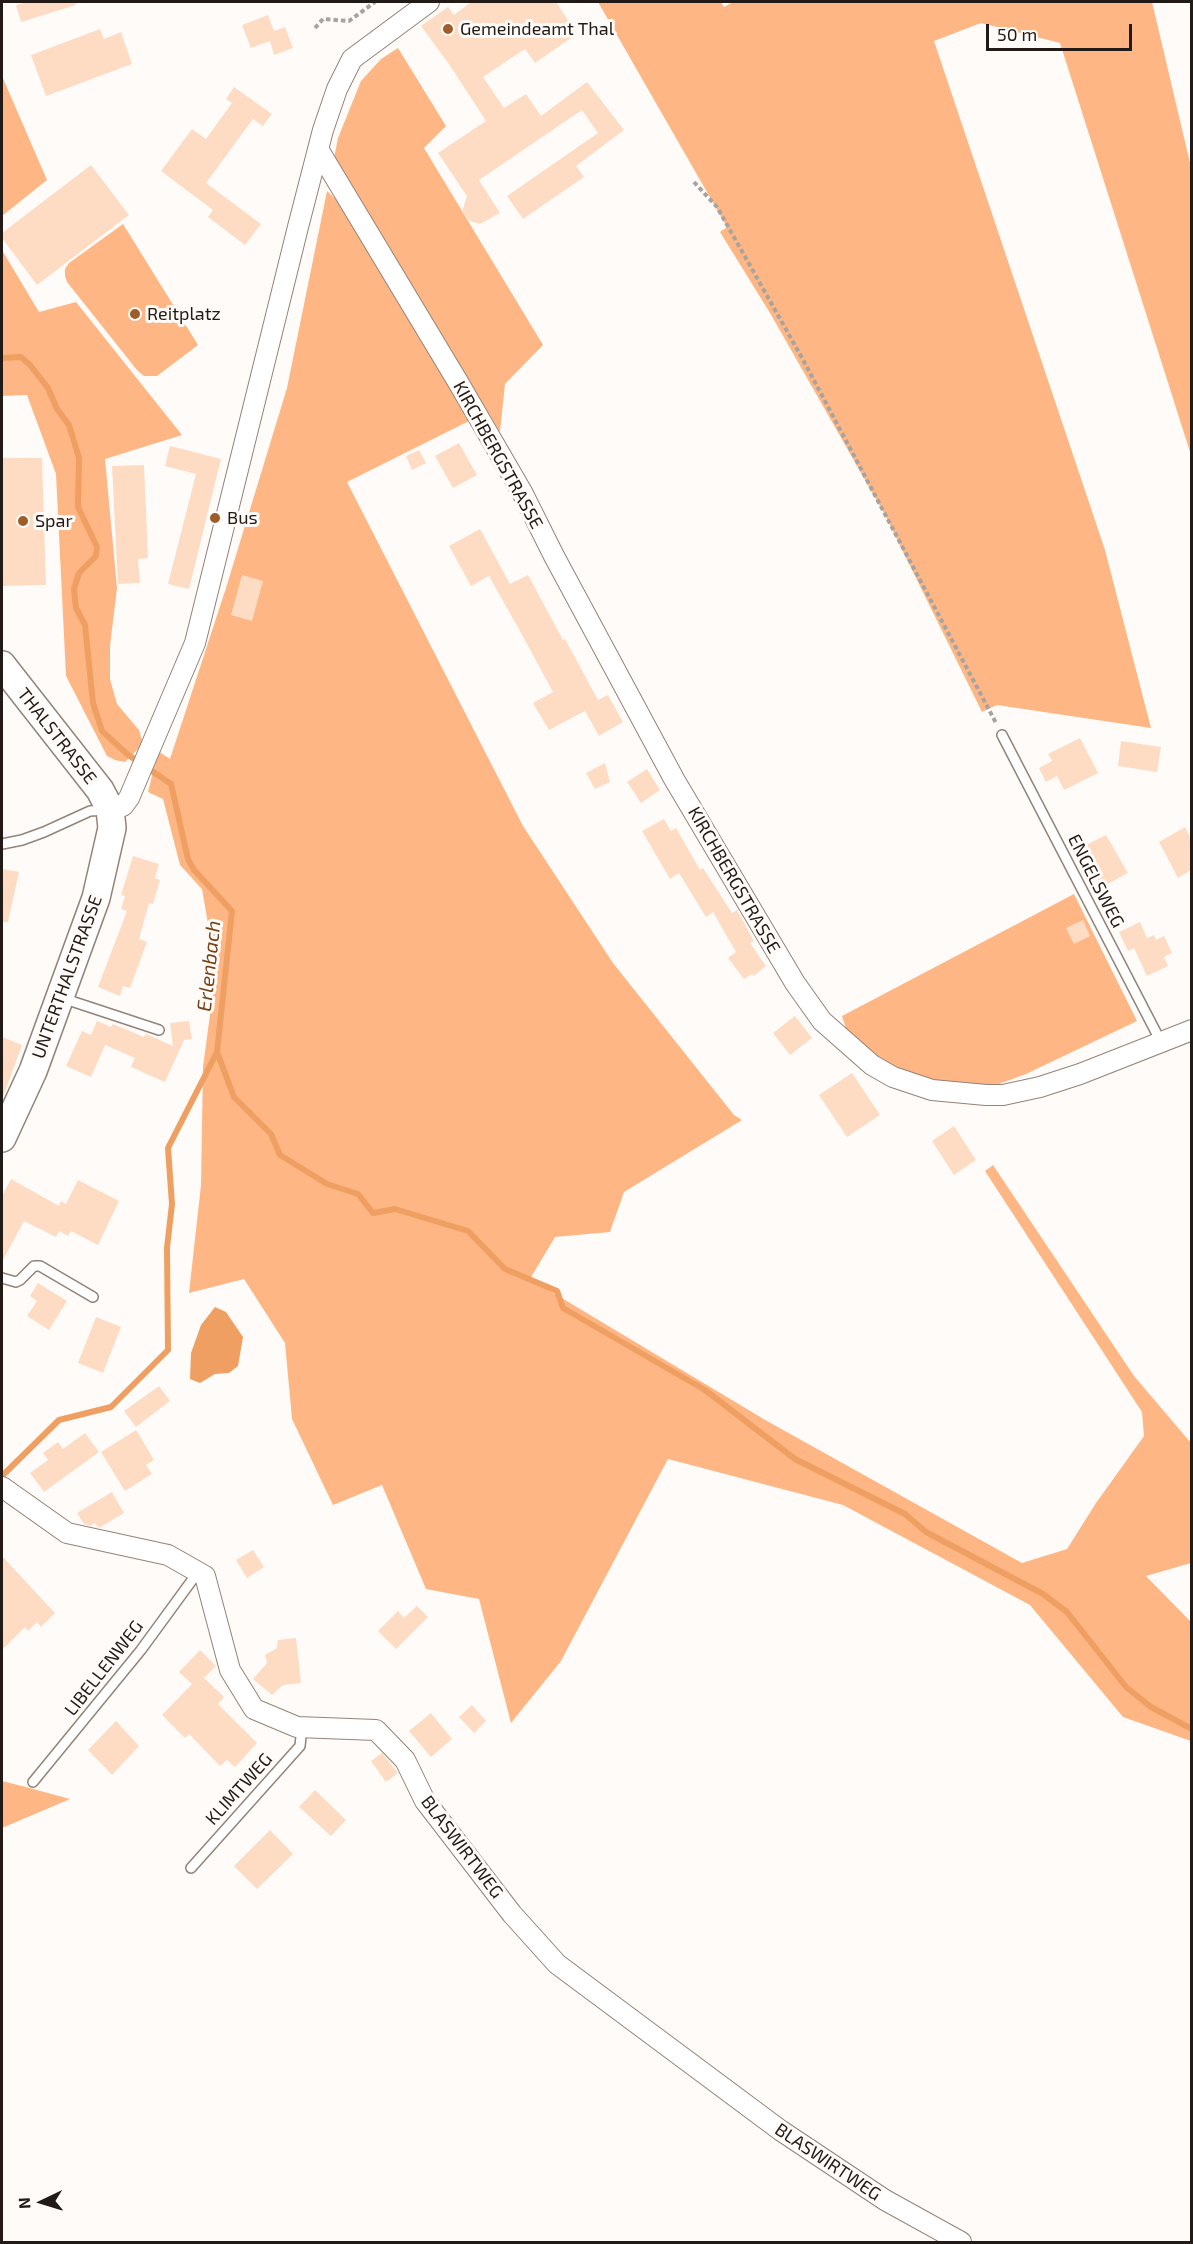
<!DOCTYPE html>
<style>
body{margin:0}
#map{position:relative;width:1193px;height:2244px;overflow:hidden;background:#fffbf8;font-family:"Exo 2",sans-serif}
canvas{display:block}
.frame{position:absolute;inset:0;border:3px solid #211a16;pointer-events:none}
.north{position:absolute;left:12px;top:2172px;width:60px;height:60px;-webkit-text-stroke:4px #fffbf8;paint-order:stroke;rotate:266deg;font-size:16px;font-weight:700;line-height:24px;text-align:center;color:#211a16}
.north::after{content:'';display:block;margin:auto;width:21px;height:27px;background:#211a16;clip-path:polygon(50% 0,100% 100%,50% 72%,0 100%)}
.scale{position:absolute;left:986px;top:24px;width:146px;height:27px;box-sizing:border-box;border:3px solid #211a16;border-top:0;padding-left:8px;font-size:18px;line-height:21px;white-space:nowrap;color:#211a16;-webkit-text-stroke:4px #fffbf8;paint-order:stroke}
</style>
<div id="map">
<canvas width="1193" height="2244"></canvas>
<div class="frame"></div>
<div class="north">N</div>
<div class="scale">50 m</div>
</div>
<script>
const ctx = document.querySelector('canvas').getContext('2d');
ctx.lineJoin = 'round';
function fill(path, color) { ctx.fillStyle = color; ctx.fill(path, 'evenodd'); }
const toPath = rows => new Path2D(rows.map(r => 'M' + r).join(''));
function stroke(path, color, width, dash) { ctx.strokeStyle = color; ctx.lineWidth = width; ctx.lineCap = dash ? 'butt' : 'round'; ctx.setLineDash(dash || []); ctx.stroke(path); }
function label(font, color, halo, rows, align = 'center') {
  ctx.font = font + ' "Exo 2",sans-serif'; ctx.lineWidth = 6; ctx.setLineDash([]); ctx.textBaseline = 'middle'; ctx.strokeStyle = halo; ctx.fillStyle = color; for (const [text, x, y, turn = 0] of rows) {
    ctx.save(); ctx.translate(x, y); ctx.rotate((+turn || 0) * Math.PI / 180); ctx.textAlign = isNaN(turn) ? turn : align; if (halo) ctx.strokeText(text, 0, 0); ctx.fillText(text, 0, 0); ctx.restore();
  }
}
fill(toPath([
 [598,2,721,2,724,7,733,2,1152,2,1191,167,1191,455,1060,43,981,23,934,41,1105,550,1151,728,997,705,982,712,885,515,770,313,720,232,727,227],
 [398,48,446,126,424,148,543,345,505,384,500,432,334,158,338,138,361,81,381,59],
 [2,76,47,180,2,216],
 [327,191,342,205,469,421,347,482,523,826,613,963,734,1115,742,1120,624,1192,610,1232,555,1237,530,1279,767,1421,1022,1563,1067,1549,1096,1503,1144,1436,1142,1412,985,1171,993,1165,1134,1376,1191,1443,1191,1563,1146,1576,1191,1622,1191,1741,1123,1717,1030,1605,843,1505,668,1459,561,1661,511,1723,479,1599,426,1589,382,1485,333,1505,292,1419,285,1343,244,1279,189,1293,201,1185,203,1067,216,970,202,889,180,865,163,799,148,792,158,751,170,759,226,588,287,388],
 [123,224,198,345,157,376,144,376,137,370,67,282,65,276,65,269,69,263],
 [2,250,39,312,76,302,182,435,105,459,117,588,110,646,110,679,117,704,139,730,143,744,125,762,115,760,107,756,66,676,56,474,27,395,2,396],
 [1074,894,1137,1021,1026,1074,988,1088,941,1088,885,1067,848,1035,842,1016],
 [2,1781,22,1786,70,1799,2,1828]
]), '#feb784');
fill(toPath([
 [215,1307,226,1312,243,1337,238,1366,229,1373,215,1374,200,1383,190,1379,191,1353,201,1325]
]), '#f09f62');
stroke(toPath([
 [2,358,21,357,30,365,48,388,57,409,69,425,79,458,78,507,97,547,96,556,79,573,74,589,76,608,85,625,93,703,102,731,127,754,171,784,188,859,194,870,232,911,217,1052,168,1148,172,1204,167,1248,168,1350,111,1407,59,1420,2,1476],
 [217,1052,234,1097,271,1134,280,1155,327,1184,358,1194,373,1213,395,1209,468,1231,505,1269,557,1291,563,1308,705,1390,795,1459,905,1514,926,1532,1043,1594,1067,1612,1126,1687,1151,1707,1192,1729]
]), '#f09f62', 6);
fill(toPath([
 [27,2,75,2,76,5,21,22,16,5],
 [471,2,556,2,577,34,535,63,525,49,483,77,504,108,526,94,541,116,587,82,624,130,576,166,584,177,523,219,507,196,598,133,582,110,479,180,500,213,480,224,470,221,462,212,467,196,438,153,486,121,451,67,421,26,448,7,454,15],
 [268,15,274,31,285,27,293,48,274,55,270,41,251,48,242,25],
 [100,29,104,39,121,32,132,64,46,96,31,55],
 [234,87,272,114,263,126,253,119,206,183,261,224,245,245,208,217,213,210,161,171,192,129,206,139,232,103,226,99],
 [91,165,129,215,37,285,2,238,2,233],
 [459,443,477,475,453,488,435,456],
 [170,446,221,459,189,589,168,584,196,474,165,466],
 [419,450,426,463,412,470,406,456],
 [2,458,42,458,46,585,2,586],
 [144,465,148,558,138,559,140,583,118,584,112,466],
 [480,529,510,584,528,575,563,640,565,639,598,700,608,695,623,722,599,736,585,711,549,730,533,703,553,692,520,631,489,576,471,586,449,546],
 [242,575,263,581,252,621,231,615],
 [1080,738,1098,773,1064,790,1057,776,1046,782,1039,768,1052,761,1048,754],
 [1121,741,1161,747,1157,772,1118,766],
 [605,763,610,782,595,789,586,773],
 [647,769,660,790,641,803,627,782],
 [664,819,671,831,676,828,700,870,703,868,732,913,737,910,754,941,750,943,766,966,754,976,752,974,744,979,728,958,736,952,713,912,706,917,679,873,670,879,642,831],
 [1185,827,1191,839,1191,870,1178,878,1159,842],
 [1106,835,1128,873,1102,887,1080,848],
 [133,856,159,864,155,878,160,880,153,904,149,903,139,939,147,942,130,988,123,986,120,996,98,987,127,911,121,909,125,896,121,895],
 [2,869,19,872,8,922,2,922],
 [1083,920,1090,936,1074,944,1066,928],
 [1140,922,1147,938,1154,935,1156,940,1164,936,1172,953,1164,957,1168,966,1147,976,1134,948,1128,951,1119,932],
 [795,1016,812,1038,790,1055,773,1033],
 [97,1021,111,1027,113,1024,144,1037,146,1034,173,1046,170,1023,189,1021,192,1039,184,1040,165,1082,131,1067,135,1058,105,1045,91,1077,66,1066,82,1031,91,1035],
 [2,1037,22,1045,3,1097,2,1097],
 [852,1073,880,1115,847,1137,819,1095],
 [954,1126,976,1160,954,1175,932,1141],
 [11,1179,59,1206,61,1201,66,1204,78,1180,119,1201,98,1245,71,1231,68,1236,59,1231,56,1237,24,1221,2,1262,2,1196],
 [38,1283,67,1301,49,1330,27,1316,37,1301,30,1296],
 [96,1317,121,1327,103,1373,78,1363],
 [159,1386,170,1401,136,1427,124,1411],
 [136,1430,154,1460,146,1465,152,1474,125,1491,101,1452],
 [85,1433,99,1452,44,1492,30,1473,48,1460,43,1453,58,1442,63,1449],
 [112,1492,124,1513,99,1528,95,1523,90,1526,84,1524,77,1513],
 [253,1550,264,1567,247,1578,236,1560],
 [2,1556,55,1613,41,1627,37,1622,28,1631,25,1627,2,1650],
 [417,1606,428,1617,396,1649,378,1631,398,1611,404,1618],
 [296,1638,301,1683,283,1685,272,1695,253,1679,267,1663,265,1655,277,1648,278,1640],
 [200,1650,216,1666,204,1678,224,1697,218,1704,257,1743,235,1767,227,1760,220,1766,189,1734,185,1738,162,1715,192,1684,179,1672],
 [472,1705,486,1721,474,1733,459,1717],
 [431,1713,452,1739,431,1757,409,1731],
 [116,1721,139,1746,112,1775,88,1750],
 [382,1753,398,1773,386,1782,371,1761],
 [315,1790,346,1820,331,1836,299,1807],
 [270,1830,293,1854,257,1889,234,1866]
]), '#fedcc4');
const lane = toPath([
 [1002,735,1161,1042],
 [2,844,22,840,44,832,90,811,107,810],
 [62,998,159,1030],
 [2,1278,16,1282,20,1280,34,1266,40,1266,93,1297],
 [33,1782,141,1650,198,1572],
 [191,1868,300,1746,302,1727]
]);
const street = toPath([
 [318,149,458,382,522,492,554,556,674,779,795,983,822,1021,872,1065,893,1077,932,1090,986,1095,1003,1095,1040,1087,1080,1074,1192,1030],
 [110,809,123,806,129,798,195,643,298,227,323,130,337,89,352,59,429,2],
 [2,1487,67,1533,168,1555,205,1576,230,1670,254,1709,297,1727,376,1730,405,1760,425,1801,512,1914,557,1964,780,2130,885,2200,961,2242]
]);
const secondary = toPath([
 [2,665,100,790,110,809,112,828,96,898,33,1071,2,1138]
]);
stroke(lane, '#938378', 12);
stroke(street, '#938378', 22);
stroke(secondary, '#938378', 30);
stroke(toPath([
 [315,28,323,19,349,21,375,2],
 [694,182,717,207,801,356,996,723]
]), '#a8a39f', 4, [4.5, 3]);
stroke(lane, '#fff', 9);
stroke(street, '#fff', 20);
stroke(secondary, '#fff', 27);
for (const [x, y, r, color] of [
 [448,29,6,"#9e5d29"],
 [135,314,6,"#9e5d29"],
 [215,518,6,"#9e5d29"],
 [23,521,6,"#9e5d29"]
]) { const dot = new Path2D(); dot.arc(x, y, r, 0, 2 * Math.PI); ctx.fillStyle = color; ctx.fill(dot); stroke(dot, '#fffbf8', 2); }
label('18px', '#211a16', '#fffbf8', [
 ["Gemeindeamt Thal",460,29],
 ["Reitplatz",147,314],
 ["Bus",227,518],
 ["Spar",35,521]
], 'left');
label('18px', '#211a16', '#fffbf8', [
 ["KIRCHBERGSTRASSE",498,455,61],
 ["THALSTRASSE",57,736,52],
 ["KIRCHBERGSTRASSE",734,880,60],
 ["ENGELSWEG",1096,881,63],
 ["UNTERTHALSTRASSE",67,977,-70],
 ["LIBELLENWEG",104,1668,-52],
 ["KLIMTWEG",239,1789,-48],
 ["BLASWIRTWEG",462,1847,53],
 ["BLASWIRTWEG",828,2162,34]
]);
label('italic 20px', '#774216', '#fffbf8', [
 ["Erlenbach",209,966,-84]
]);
</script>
